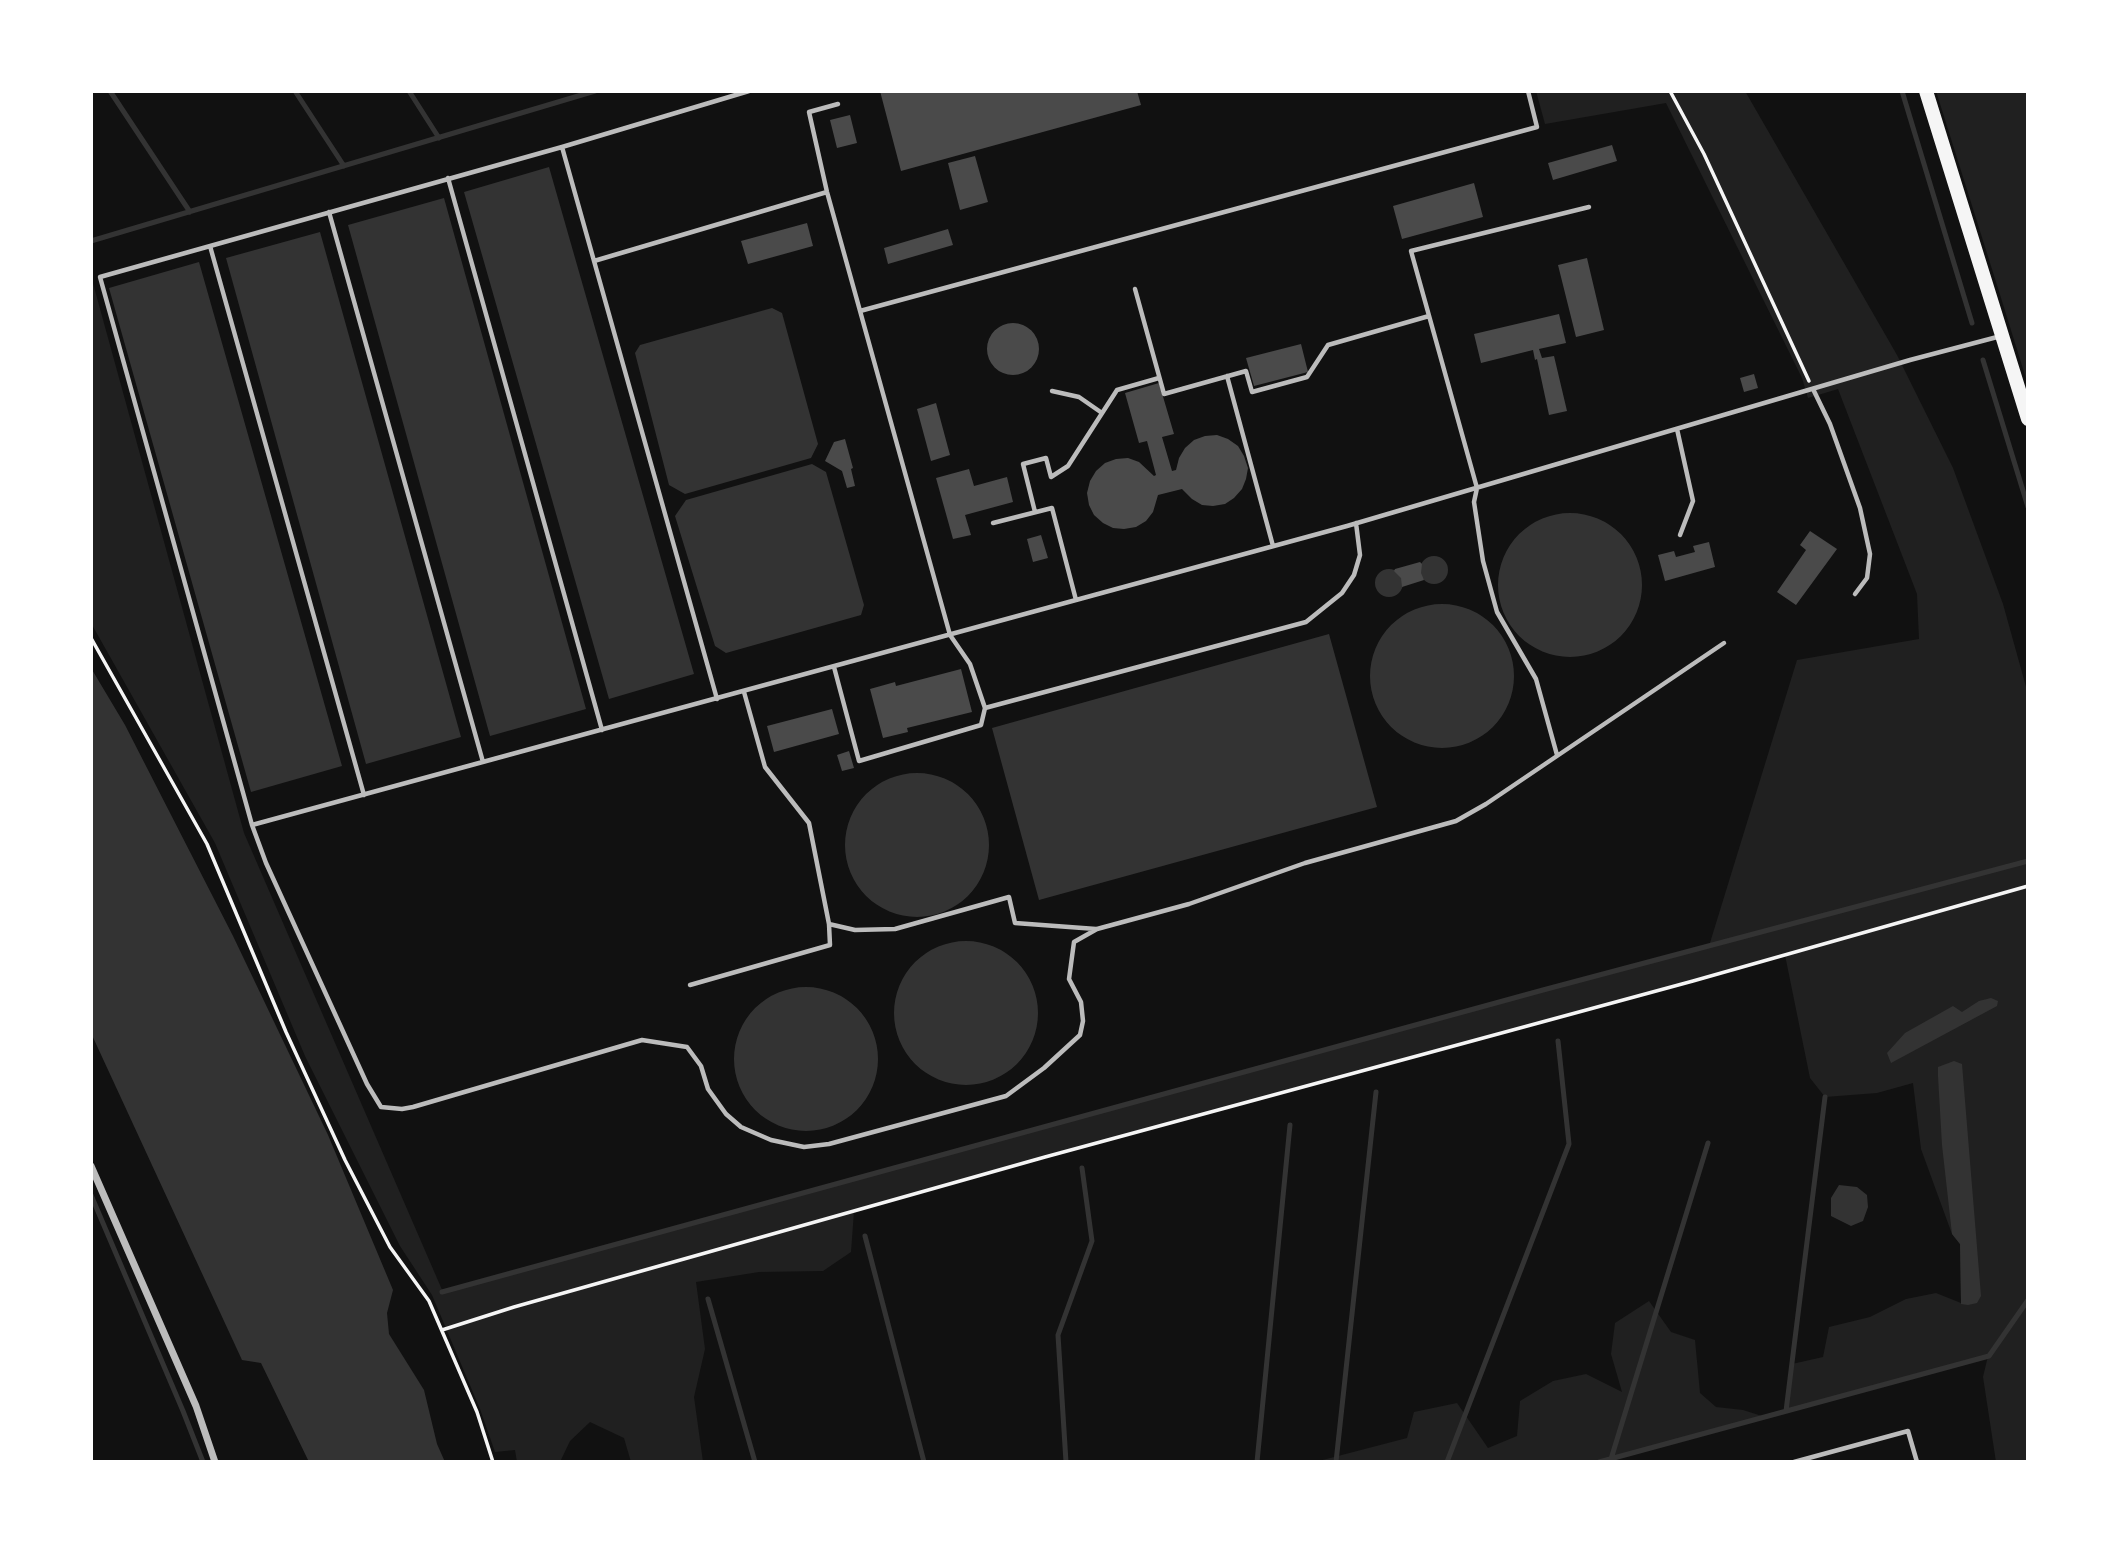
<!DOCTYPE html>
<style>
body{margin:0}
#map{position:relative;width:2119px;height:1553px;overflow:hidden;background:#111;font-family:Jost,sans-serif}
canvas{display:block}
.frame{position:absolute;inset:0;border:93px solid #fff;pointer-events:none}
</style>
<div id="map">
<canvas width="2119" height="1553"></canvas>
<div class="frame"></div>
</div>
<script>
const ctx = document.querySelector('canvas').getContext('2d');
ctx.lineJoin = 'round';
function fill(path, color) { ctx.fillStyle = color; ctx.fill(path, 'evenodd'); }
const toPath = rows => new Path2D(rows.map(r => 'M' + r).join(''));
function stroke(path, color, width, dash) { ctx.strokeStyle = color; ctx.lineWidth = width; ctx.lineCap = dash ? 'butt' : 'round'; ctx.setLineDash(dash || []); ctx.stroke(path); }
fill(toPath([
 [1536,91,1745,91,1897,355,1953,468,2003,604,2028,694,2028,1462,1996,1462,1983,1377,1988,1356,1786,1411,1792,1364,1823,1357,1829,1327,1870,1317,1906,1299,1936,1293,1961,1303,1960,1244,1952,1234,1921,1149,1913,1083,1877,1093,1825,1097,1810,1078,1785,955,854,1211,851,1252,823,1271,759,1272,696,1282,705,1349,694,1397,703,1462,631,1462,624,1438,590,1422,570,1441,560,1462,517,1462,515,1450,495,1452,480,1409,432,1295,400,1246,305,1056,215,843,91,623,91,276,244,833,443,1292,1709,946,1797,660,1919,639,1917,594,1838,389,1808,398,1802,378,1666,103,1545,124],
 [1936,91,2028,91,2028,385,2002,301],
 [1649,1301,1671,1332,1695,1340,1700,1393,1716,1407,1743,1410,1765,1417,1599,1462,1315,1462,1407,1438,1414,1412,1457,1403,1488,1448,1517,1436,1520,1401,1553,1381,1586,1374,1622,1392,1611,1354,1615,1323]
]), '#202020');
fill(toPath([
 [549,167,694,674,609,699,464,192],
 [444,198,586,709,490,736,348,225],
 [320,232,461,737,366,764,226,258],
 [199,262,342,766,251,792,109,288],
 [772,308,782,313,818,444,811,458,685,494,669,485,635,353,640,345],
 [812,464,826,472,864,605,861,615,726,653,715,646,675,516,686,500],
 '1498 585a72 72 0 1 1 144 0a72 72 0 1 1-144 0Z',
 '1420 570a14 14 0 1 1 28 0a14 14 0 1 1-28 0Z',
 '1375 583a14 14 0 1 1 28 0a14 14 0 1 1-28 0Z',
 '1370 676a72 72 0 1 1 144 0a72 72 0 1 1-144 0Z',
 [1329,634,1377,807,1039,900,992,728],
 [91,668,125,725,233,936,328,1135,393,1290,387,1313,389,1334,424,1390,437,1444,445,1462,309,1462,261,1363,242,1360,91,1033],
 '845 845a72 72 0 1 1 144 0a72 72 0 1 1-144 0Z',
 '894 1013a72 72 0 1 1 144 0a72 72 0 1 1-144 0Z',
 '734 1059a72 72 0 1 1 144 0a72 72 0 1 1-144 0Z',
 [1991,998,1998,1001,1997,1006,1891,1063,1887,1053,1905,1033,1953,1006,1962,1012,1979,1001],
 [1954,1061,1962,1064,1981,1296,1977,1303,1968,1305,1961,1304,1960,1244,1952,1234,1942,1145,1938,1076,1938,1067],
 [1839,1185,1857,1187,1867,1195,1868,1207,1863,1221,1851,1226,1831,1216,1831,1198]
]), '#333');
stroke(toPath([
 [110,91,190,212],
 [295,91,344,166],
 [409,91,439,138],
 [1902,91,1972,323],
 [91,241,595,91],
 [1983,360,2028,507],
 [91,1195,183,1411,203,1462],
 [865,1236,924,1462],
 [442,1292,1543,990,2028,861],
 [708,1299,755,1462],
 [1786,1411,1825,1097],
 [1611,1459,1708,1143],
 [1066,1462,1058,1335,1092,1241,1082,1168],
 [1257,1462,1290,1125],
 [1336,1462,1376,1092],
 [1447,1462,1569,1144,1558,1041],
 [1599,1462,1989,1356,2028,1300]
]), '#333', 5);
fill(toPath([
 [880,91,1137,91,1141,105,901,171],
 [850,115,857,143,837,148,830,120],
 [1612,145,1617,161,1553,180,1548,163],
 [975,156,988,202,960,210,948,163],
 [1474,183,1483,217,1402,239,1393,206],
 [807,223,813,246,748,264,741,241],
 [948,229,953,245,888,264,884,248],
 [1587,258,1604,330,1576,337,1558,265],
 [1559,314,1566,343,1539,349,1542,358,1554,356,1567,411,1549,415,1537,359,1535,360,1533,350,1481,363,1474,334],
 '987 349a26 26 0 1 1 52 0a26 26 0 1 1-52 0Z',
 [1301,344,1308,372,1254,386,1246,358],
 [1754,374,1758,388,1744,392,1740,378],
 [1159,383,1174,434,1162,437,1172,471,1176,470,1179,458,1185,448,1194,440,1205,436,1217,435,1228,439,1238,446,1244,456,1248,468,1246,479,1242,489,1234,498,1225,504,1213,506,1202,505,1192,499,1182,489,1158,495,1153,512,1146,521,1136,527,1124,529,1113,528,1103,523,1094,515,1089,505,1087,493,1090,481,1096,471,1105,463,1116,459,1128,458,1139,462,1154,476,1156,475,1147,441,1139,443,1125,393],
 [936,403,950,455,931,461,917,409],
 [845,439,853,468,851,469,855,486,847,488,842,471,825,461,834,442],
 [969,469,974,486,1007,477,1013,502,965,515,971,535,953,539,936,478],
 [1810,531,1837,549,1796,605,1777,592,1806,550,1800,545],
 [1041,535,1048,558,1033,562,1027,539],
 [1709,542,1715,567,1665,581,1658,555,1674,551,1676,557,1695,552,1693,546],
 [1420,562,1422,564,1421,573,1424,580,1402,587,1401,578,1394,571,1395,569],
 [961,669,972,712,907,728,908,732,883,738,870,689,895,682,896,686],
 [832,709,839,734,774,752,767,726],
 [849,751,854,768,842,771,837,755]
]), '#4a4a4a');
stroke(toPath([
 [1670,91,1704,154,1809,381],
 [91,638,207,844,286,1032,345,1160,390,1247,429,1301,477,1412,493,1462],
 [442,1330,514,1307,1045,1157,1693,981,2028,886]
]), '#f5f5f5', 3.5);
stroke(toPath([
 [749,91,562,147,100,277,252,825,266,863,330,1003,367,1084,381,1107,402,1109,413,1107,642,1040,687,1047,701,1066,708,1089,726,1114,741,1127,771,1140,804,1147,829,1144,1006,1096,1044,1068,1080,1035,1083,1021,1081,1002,1069,979,1074,942,1097,929,1189,904,1305,863,1456,821,1486,804,1724,643],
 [838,104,809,112,827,192,950,635,970,664,985,708,1306,622,1342,593,1354,575,1360,555,1356,523],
 [562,147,717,699],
 [448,178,602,730],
 [329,212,483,762],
 [210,246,364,795],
 [594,261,827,192],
 [1135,289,1164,394,1246,371,1252,392,1307,377,1328,345,1429,316],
 [860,311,1537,127,1528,91],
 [1227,376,1273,546],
 [1813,389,1830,424,1860,508,1870,554,1867,578,1855,594],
 [1052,391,1079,397,1102,413],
 [1677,429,1693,501,1680,535],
 [1035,512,1023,464,1046,458,1051,477,1068,466,1117,390,1159,378],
 [993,523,1052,508,1076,600],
 [834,667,859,761,981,725,985,708],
 [744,692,765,767,809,823,829,924,855,930,895,929,1009,897,1015,923,1096,929],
 [1557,755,1536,679,1497,612,1483,561,1474,502,1477,488,1411,251,1589,207],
 [252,825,1347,526,1910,360,2001,336],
 [690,985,830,945,829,924],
 [1794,1462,1908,1431,1917,1462]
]), '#bcbcbc', 4.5);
stroke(toPath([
 [91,1166,196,1406,215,1462]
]), '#bcbcbc', 7);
stroke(toPath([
 [1926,91,2028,419]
]), '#f5f5f5', 14);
</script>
